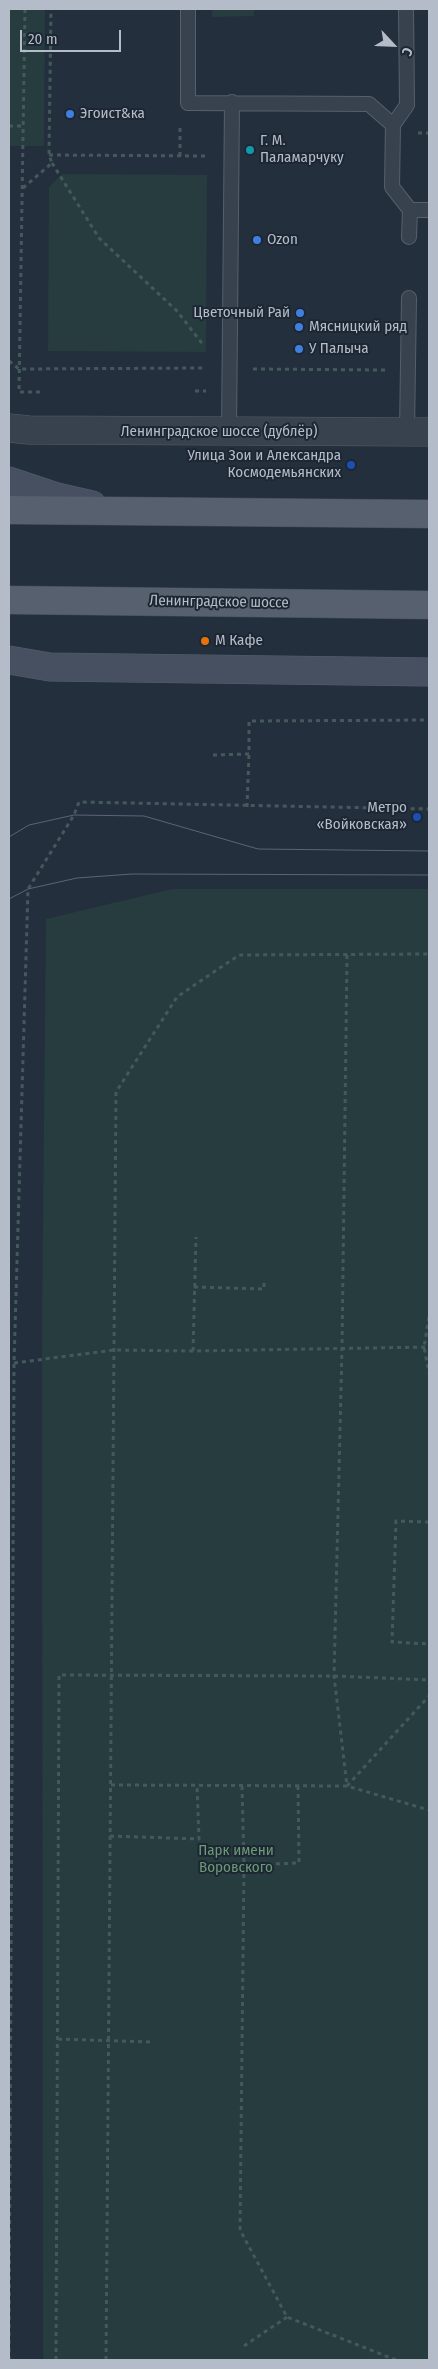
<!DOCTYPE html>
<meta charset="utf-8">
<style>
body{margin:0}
#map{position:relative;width:438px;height:2369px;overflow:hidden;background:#242f3e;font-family:"Fira Sans Condensed",sans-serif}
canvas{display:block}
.frame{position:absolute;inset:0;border:10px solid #b4bcc9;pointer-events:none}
.north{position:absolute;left:368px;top:20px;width:50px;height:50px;-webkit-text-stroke:4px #1d2633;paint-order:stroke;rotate:115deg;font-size:14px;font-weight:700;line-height:20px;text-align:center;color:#b4bcc9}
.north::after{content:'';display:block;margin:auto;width:18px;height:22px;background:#b4bcc9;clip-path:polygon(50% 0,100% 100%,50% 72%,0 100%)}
.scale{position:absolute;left:20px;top:30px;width:101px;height:22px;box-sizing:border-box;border:2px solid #b4bcc9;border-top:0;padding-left:6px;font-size:15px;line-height:18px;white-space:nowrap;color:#b4bcc9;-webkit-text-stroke:4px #1d2633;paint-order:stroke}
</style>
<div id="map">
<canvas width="438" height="2369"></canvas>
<div class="frame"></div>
<div class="north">С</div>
<div class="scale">20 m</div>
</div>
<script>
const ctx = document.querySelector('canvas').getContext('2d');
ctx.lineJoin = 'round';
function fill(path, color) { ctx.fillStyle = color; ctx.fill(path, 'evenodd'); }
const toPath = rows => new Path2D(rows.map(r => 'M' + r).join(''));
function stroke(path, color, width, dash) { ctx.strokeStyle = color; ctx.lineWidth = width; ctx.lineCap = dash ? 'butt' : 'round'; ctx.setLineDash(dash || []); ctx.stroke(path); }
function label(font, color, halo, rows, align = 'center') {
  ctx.font = font + ' "Fira Sans Condensed",sans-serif'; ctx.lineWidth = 4; ctx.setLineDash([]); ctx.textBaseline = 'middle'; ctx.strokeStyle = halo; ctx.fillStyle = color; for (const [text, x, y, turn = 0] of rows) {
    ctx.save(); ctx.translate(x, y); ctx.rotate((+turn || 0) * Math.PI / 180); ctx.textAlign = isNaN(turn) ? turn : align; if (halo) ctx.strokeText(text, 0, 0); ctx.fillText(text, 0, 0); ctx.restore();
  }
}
fill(toPath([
 [9,9,45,9,44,146,9,146],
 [212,9,254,9,254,16,212,17],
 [62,174,207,175,206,352,48,351,49,187],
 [172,889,429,889,429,2360,43,2360,42,1329,46,919]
]), '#263c3f');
const service = toPath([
 [188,9,188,103,369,104,393,125,392,187,410,210,429,210],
 [393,125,407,105,406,9],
 [409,237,410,210],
 [407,431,409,298],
 [229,432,232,102]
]);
const tertiary = toPath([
 [9,428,29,430,429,432]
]);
const secondary = toPath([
 [9,481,57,497,92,505],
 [9,660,50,667,429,672]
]);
const primary = toPath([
 [9,510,429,514],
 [9,600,429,605]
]);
stroke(service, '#565f6c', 16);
stroke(tertiary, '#565f6c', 29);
stroke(secondary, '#565f6c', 29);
stroke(primary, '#414a57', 29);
stroke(toPath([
 [25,9,19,392,44,392],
 [9,126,23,126],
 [418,133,429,133],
 [49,155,206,156],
 [180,156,180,126],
 [52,163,99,238,177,311,204,346],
 [23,188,52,163,49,155,51,9],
 [9,361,19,369,205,368],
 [253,369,385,370],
 [195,391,206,391],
 [213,755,249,754,249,721,429,720],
 [247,807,249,754],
 [347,955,342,1349,334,1676,347,1786,429,1696],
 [194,1287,264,1289,264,1280],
 [429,1317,424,1347,429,1373],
 [193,1351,196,1237],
 [14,1363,114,1350,193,1351,429,1347],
 [429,1522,396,1521,392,1642,429,1644],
 [111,1785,347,1786,429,1810],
 [242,1786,244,1865,240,2230,287,2317,396,2360],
 [110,1836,199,1839,197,1786],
 [244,1865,299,1863,298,1786],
 [58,2039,153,2042],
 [244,2346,287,2317],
 [9,2360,14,1363,28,889,74,815,79,802,429,809],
 [56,2360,59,1675,334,1676,429,1680],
 [106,2360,116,1092,177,997,239,955,429,954]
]), '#44595c', 3, [4, 4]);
stroke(service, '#38414e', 14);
stroke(tertiary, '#38414e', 28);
stroke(secondary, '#465061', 28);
stroke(primary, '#56606e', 28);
stroke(toPath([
 [9,837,29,825,74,815,144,816,258,849,429,851],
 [9,899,28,889,77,878,132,874,429,875]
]), '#5a6575', 1);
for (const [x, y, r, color] of [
 [70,114,5,"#3f7fe0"],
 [250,150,5,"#0f9aa8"],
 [257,240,5,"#3f7fe0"],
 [300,313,5,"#3f7fe0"],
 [299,327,5,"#3f7fe0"],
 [299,349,5,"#3f7fe0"],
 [351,465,5,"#1a4fb4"],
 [205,641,5,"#e8710a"],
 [417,817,5,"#1a4fb4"]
]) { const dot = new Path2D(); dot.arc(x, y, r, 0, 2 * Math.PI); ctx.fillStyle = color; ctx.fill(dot); stroke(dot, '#1d2633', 2); }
label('15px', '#b4bcc9', '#1d2633', [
 ["Эгоист&ка",80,114],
 ["Г. М.",260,141],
 ["Паламарчуку",260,158],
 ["Ozon",267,240],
 ["Цветочный Рай",290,313,"right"],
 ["Мясницкий ряд",309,327],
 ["У Палыча",309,349],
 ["Улица Зои и Александра",341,456,"right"],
 ["Космодемьянских",341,473,"right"],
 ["М Кафе",215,641],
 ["Метро",407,808,"right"],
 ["«Войковская»",407,825,"right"]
], 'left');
label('15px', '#b4bcc9', '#1d2633', [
 ["Ленинградское шоссе (дублёр)",219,432],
 ["Ленинградское шоссе",219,602,1]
]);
label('15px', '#6b9a76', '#1d2633', [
 ["Парк имени",236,1851],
 ["Воровского",236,1868]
]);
</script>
